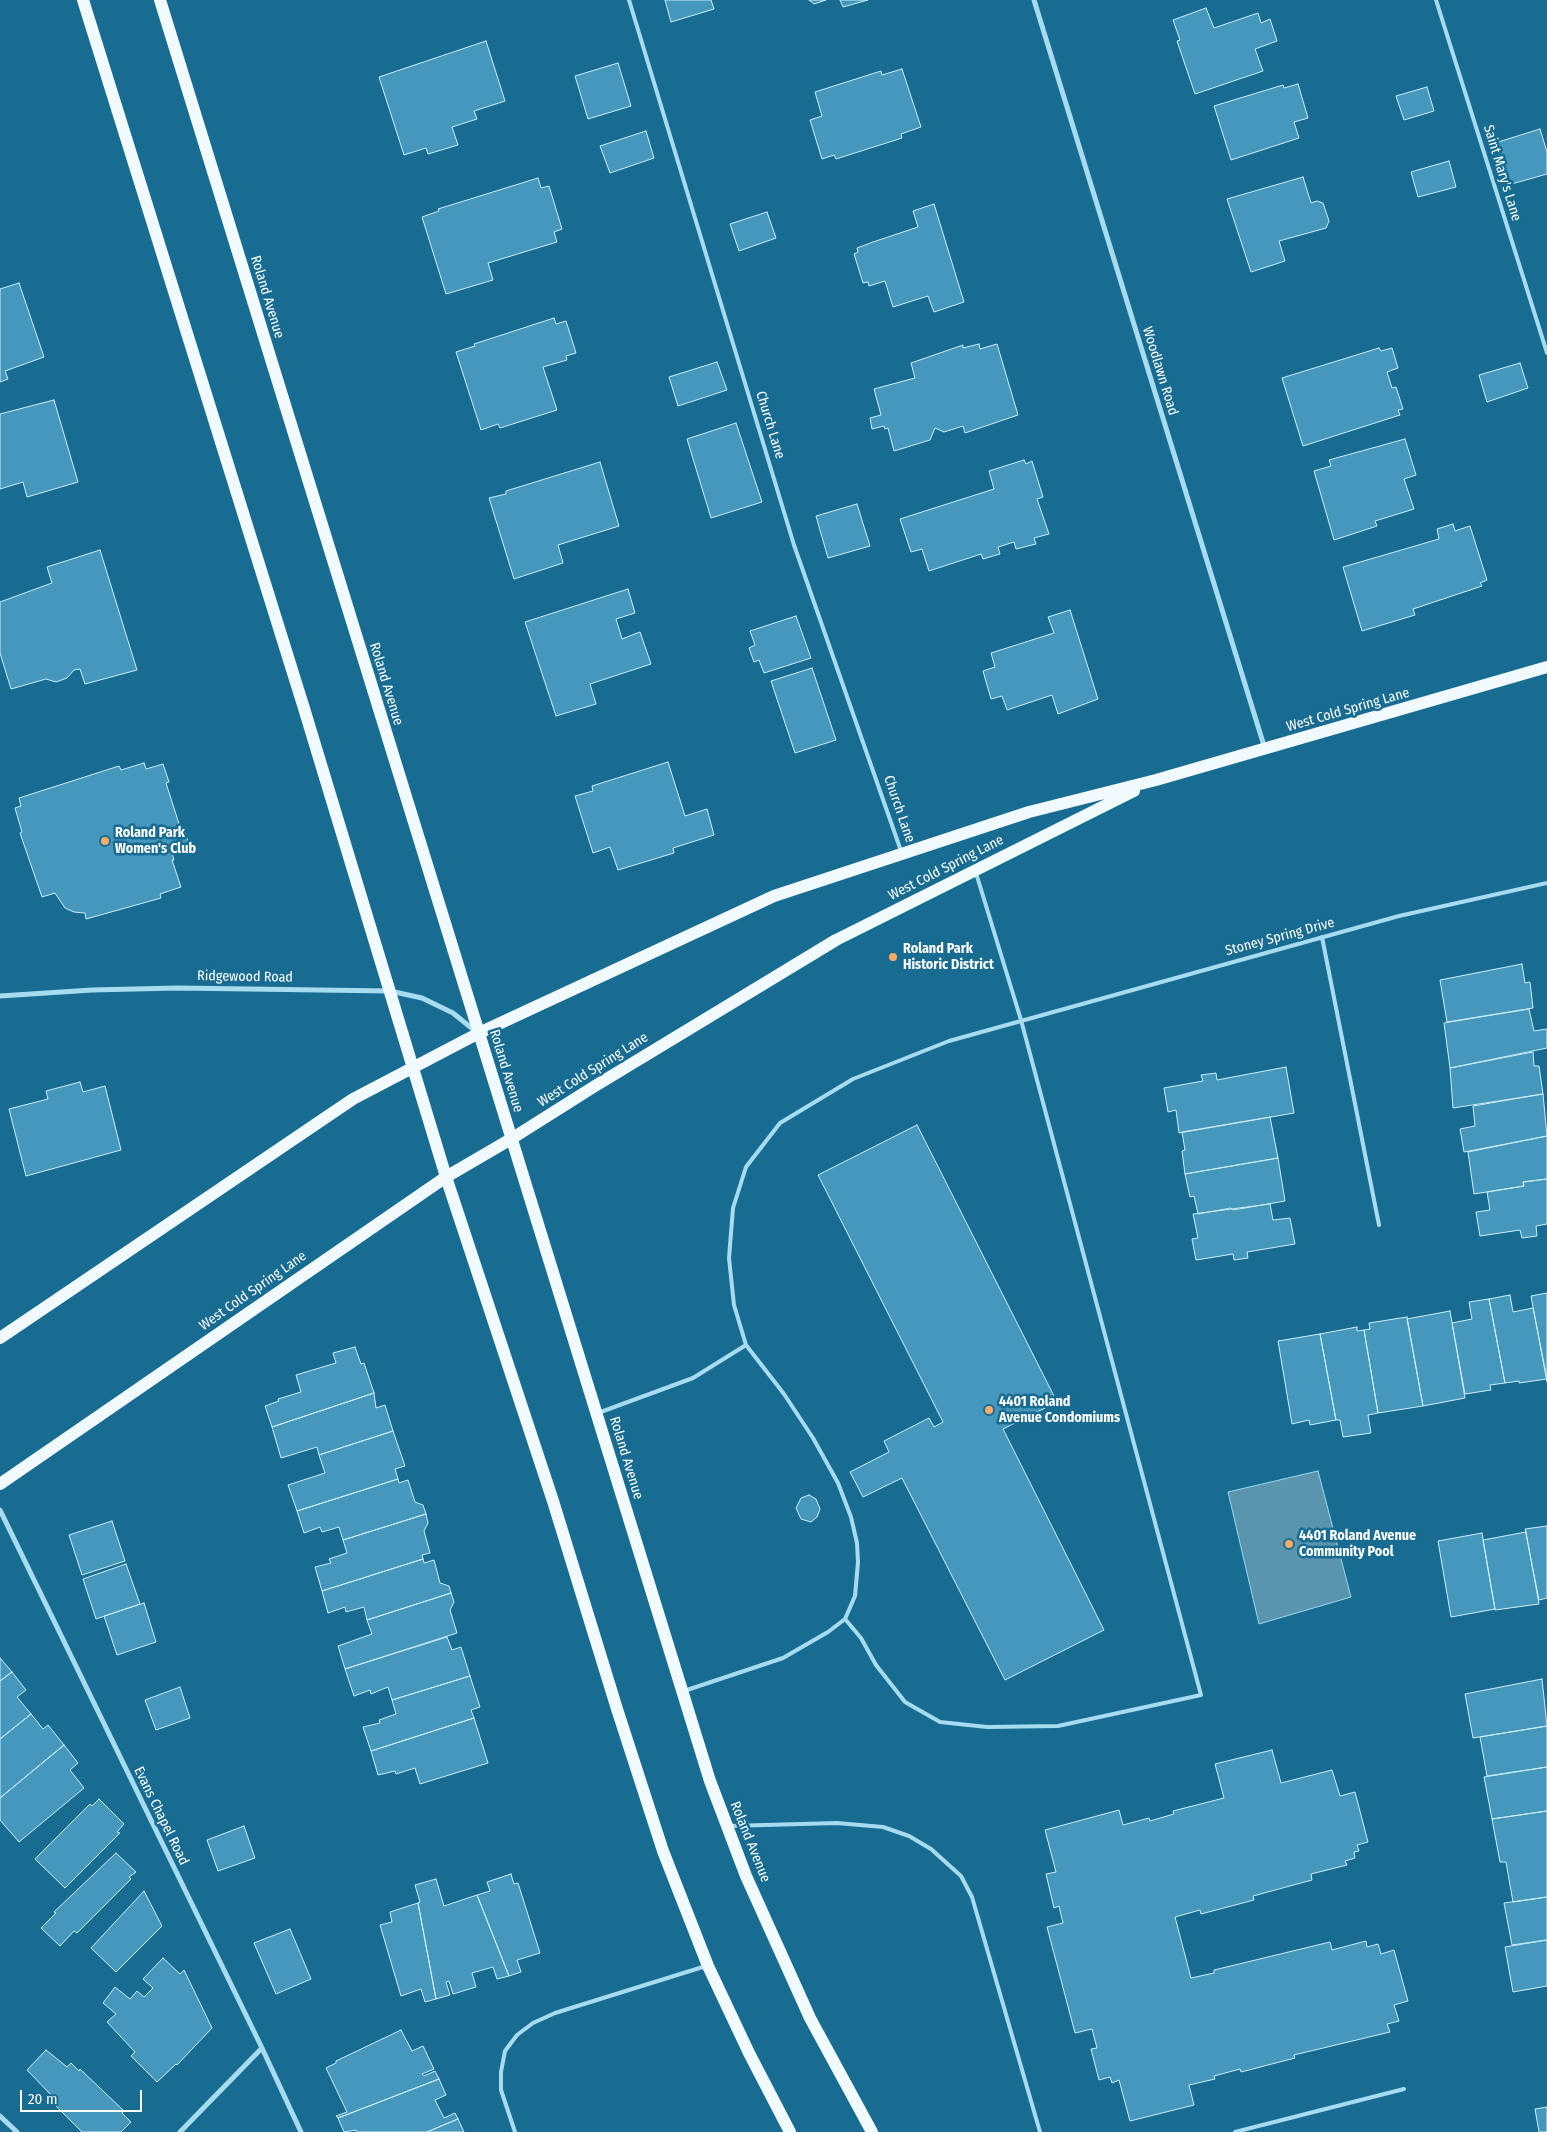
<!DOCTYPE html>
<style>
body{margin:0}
#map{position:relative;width:1547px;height:2132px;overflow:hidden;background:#186c92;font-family:"Fira Sans Condensed",sans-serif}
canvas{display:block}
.scale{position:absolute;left:20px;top:2090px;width:122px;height:22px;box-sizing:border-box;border:2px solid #fff;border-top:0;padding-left:6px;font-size:15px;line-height:18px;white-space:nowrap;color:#fff;-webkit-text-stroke:4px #186c92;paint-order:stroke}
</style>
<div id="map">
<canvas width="1547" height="2132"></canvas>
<div class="scale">20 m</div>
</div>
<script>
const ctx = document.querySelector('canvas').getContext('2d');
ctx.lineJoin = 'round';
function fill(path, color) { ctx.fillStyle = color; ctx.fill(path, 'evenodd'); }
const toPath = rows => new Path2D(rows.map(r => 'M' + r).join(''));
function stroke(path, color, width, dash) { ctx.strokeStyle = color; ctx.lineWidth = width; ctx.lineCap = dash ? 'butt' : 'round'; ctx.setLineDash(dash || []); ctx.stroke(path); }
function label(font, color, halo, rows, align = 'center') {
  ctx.font = font + ' "Fira Sans Condensed",sans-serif'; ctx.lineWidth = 5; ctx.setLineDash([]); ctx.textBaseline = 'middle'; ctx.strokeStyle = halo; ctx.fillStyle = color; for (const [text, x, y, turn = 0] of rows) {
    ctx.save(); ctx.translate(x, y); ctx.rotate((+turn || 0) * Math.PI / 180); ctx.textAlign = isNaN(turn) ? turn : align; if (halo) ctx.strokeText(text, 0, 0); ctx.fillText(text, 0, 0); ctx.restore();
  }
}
const water = toPath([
 [1318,1471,1351,1597,1259,1624,1228,1492,1318,1471]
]);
fill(water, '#5b94ad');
stroke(water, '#9ad9f2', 1);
const building = toPath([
 [665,0,711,0,714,9,671,22,665,0],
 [809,0,826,0,814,4,809,0],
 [840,0,868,0,843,7,840,0],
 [1206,8,1214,28,1258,13,1261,23,1270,19,1277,41,1255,49,1263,71,1195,94,1177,41,1180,40,1173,20,1206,8],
 [486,41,505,101,474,111,477,119,452,127,458,145,428,154,426,148,404,155,379,77,486,41],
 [618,63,631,106,588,119,575,76,618,63],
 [902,69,921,127,901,134,902,138,836,159,834,155,822,159,810,120,822,116,815,92,881,71,882,75,902,69],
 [1298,84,1308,118,1294,122,1299,138,1231,160,1214,106,1283,85,1284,88,1298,84],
 [1427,87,1434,111,1404,120,1396,96,1427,87],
 [1540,129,1547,152,1547,174,1508,185,1495,143,1540,129],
 [646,131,654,158,610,173,600,146,646,131],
 [1449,161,1456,187,1418,197,1411,172,1449,161],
 [1303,177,1311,203,1317,201,1323,203,1329,221,1326,228,1279,241,1285,261,1251,272,1227,199,1303,177],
 [538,178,541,188,549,186,562,229,554,232,557,242,488,263,493,280,446,294,422,217,439,211,438,209,538,178],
 [934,204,964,302,934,312,928,296,893,307,885,281,869,286,868,282,863,283,854,254,858,252,857,248,873,242,918,227,913,211,934,204],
 [767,212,776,238,739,251,730,224,767,212],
 [19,283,44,357,5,371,8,379,0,382,0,289,19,283],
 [554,318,556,324,566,321,576,353,566,356,567,360,543,367,557,410,500,428,498,424,481,430,456,352,475,346,474,344,554,318],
 [979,344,980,349,997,344,1018,415,965,433,963,426,944,432,935,428,930,440,894,451,888,428,885,429,884,426,872,429,870,418,881,415,874,389,915,378,911,363,963,345,963,348,979,344],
 [1379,348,1381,351,1392,348,1398,368,1387,372,1392,388,1396,387,1403,409,1398,410,1400,415,1303,446,1282,378,1379,348],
 [717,362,727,390,678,406,669,377,717,362],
 [1520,363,1528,388,1487,402,1479,375,1520,363],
 [54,400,78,482,27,497,23,482,0,489,0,414,54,400],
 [736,423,762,502,711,518,687,439,736,423],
 [1405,439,1416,475,1404,479,1414,509,1375,521,1377,526,1334,540,1314,471,1331,466,1329,460,1405,439],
 [1024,460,1026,464,1032,461,1043,497,1037,499,1049,534,1034,538,1036,544,1016,549,1014,542,998,547,1000,554,983,559,981,554,929,571,922,549,911,552,900,519,994,489,989,471,1024,460],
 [600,462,619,526,558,545,563,563,514,579,489,498,506,494,506,491,600,462],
 [857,504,870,546,828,558,816,516,857,504],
 [1453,524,1455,531,1470,526,1487,580,1480,583,1482,586,1413,609,1415,615,1362,631,1343,567,1439,539,1437,529,1453,524],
 [100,550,137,670,85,684,80,669,74,670,67,678,56,682,46,679,11,689,0,653,0,602,52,583,47,567,100,550],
 [628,589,635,613,616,619,622,639,640,632,651,664,590,684,596,704,556,716,525,622,628,589],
 [1070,610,1098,699,1058,714,1052,695,1007,710,1002,696,991,699,983,671,995,667,991,653,1054,633,1048,617,1070,610],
 [796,616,811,658,764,673,759,660,754,662,749,648,755,645,750,631,796,616],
 [812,668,836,740,795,753,771,681,812,668],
 [668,762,685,816,707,809,714,835,673,848,674,853,618,870,610,847,593,853,575,796,593,791,592,786,668,762],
 [144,763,146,769,163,764,169,782,166,783,181,830,184,829,190,848,172,853,174,860,172,860,181,887,160,894,161,898,86,919,85,913,74,912,65,908,55,893,42,897,20,833,22,832,15,808,21,806,19,798,119,766,121,770,144,763],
 [1522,964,1525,983,1530,982,1533,1008,1447,1022,1440,980,1522,964],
 [1529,1009,1534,1031,1547,1029,1547,1048,1450,1068,1444,1023,1529,1009],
 [1533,1052,1534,1066,1539,1066,1543,1094,1453,1108,1450,1068,1533,1052],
 [1286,1067,1294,1113,1179,1133,1176,1110,1168,1112,1164,1088,1203,1081,1201,1075,1216,1073,1217,1080,1286,1067],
 [80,1082,83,1092,105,1086,121,1150,26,1176,9,1109,48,1099,46,1091,80,1082],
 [1543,1094,1547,1136,1464,1152,1460,1129,1475,1126,1473,1106,1543,1094],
 [1270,1117,1278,1158,1185,1174,1182,1151,1185,1150,1182,1132,1270,1117],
 [917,1125,1057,1402,1003,1429,1104,1630,1005,1680,902,1478,863,1497,850,1472,889,1452,884,1441,929,1418,934,1427,943,1422,818,1175,917,1125],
 [1547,1136,1547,1179,1523,1182,1524,1186,1474,1194,1468,1152,1547,1136],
 [1278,1158,1285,1201,1233,1210,1231,1208,1198,1214,1194,1196,1190,1197,1185,1174,1278,1158],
 [1547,1179,1547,1224,1536,1226,1537,1236,1522,1238,1520,1230,1480,1236,1476,1212,1490,1210,1487,1192,1524,1186,1523,1182,1547,1179],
 [1270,1204,1273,1220,1290,1218,1295,1244,1247,1252,1248,1258,1234,1260,1233,1254,1196,1260,1192,1239,1198,1238,1193,1214,1270,1204],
 [1547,1293,1547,1382,1531,1296,1547,1293],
 [1510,1295,1513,1312,1533,1308,1547,1379,1519,1383,1519,1381,1505,1383,1489,1299,1510,1295],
 [1489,1299,1505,1383,1490,1385,1491,1390,1465,1394,1452,1323,1472,1319,1469,1302,1489,1299],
 [1450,1311,1465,1398,1423,1406,1407,1319,1450,1311],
 [1407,1317,1423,1406,1378,1413,1364,1330,1370,1329,1369,1323,1407,1317],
 [1357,1327,1357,1331,1364,1330,1378,1413,1368,1415,1371,1433,1343,1437,1340,1420,1336,1420,1320,1334,1357,1327],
 [1320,1334,1336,1420,1310,1425,1309,1420,1292,1424,1278,1341,1320,1334],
 [355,1347,361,1364,364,1363,374,1393,272,1427,265,1406,279,1401,278,1399,301,1392,296,1375,336,1363,333,1353,355,1347],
 [374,1393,376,1408,385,1405,393,1431,319,1455,317,1447,281,1458,272,1427,374,1393],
 [393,1431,405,1466,395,1469,398,1479,297,1511,288,1485,325,1473,319,1455,393,1431],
 [398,1479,399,1483,408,1480,415,1502,423,1505,426,1514,343,1540,339,1527,322,1532,320,1527,304,1533,297,1511,398,1479],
 [809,1495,816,1499,820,1509,817,1517,811,1522,801,1519,796,1508,801,1498,809,1495],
 [426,1514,428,1523,424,1531,430,1553,422,1555,423,1559,322,1591,315,1567,331,1563,329,1559,347,1553,343,1540,426,1514],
 [112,1521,125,1561,82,1575,69,1535,112,1521],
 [1547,1526,1547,1598,1539,1600,1525,1529,1547,1526],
 [1526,1532,1539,1604,1495,1610,1483,1540,1526,1532],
 [1482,1533,1495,1609,1451,1617,1438,1541,1482,1533],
 [423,1559,424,1563,434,1560,440,1583,449,1586,451,1593,367,1620,364,1607,346,1612,345,1607,328,1613,322,1591,423,1559],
 [126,1564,140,1604,96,1619,83,1579,126,1564],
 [451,1593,454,1602,450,1610,457,1633,345,1669,338,1646,372,1634,367,1620,451,1593],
 [144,1603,156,1642,117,1655,104,1616,144,1603],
 [447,1637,452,1650,461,1647,470,1676,392,1700,388,1687,371,1694,370,1690,354,1696,345,1669,447,1637],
 [0,1658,12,1672,0,1681,0,1658],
 [12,1672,26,1690,17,1697,31,1714,0,1739,0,1681,12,1672],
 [470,1676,480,1707,471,1710,474,1718,371,1751,363,1727,380,1723,379,1720,396,1714,392,1700,470,1676],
 [1542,1679,1547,1726,1473,1738,1465,1694,1542,1679],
 [180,1687,190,1718,156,1730,145,1700,180,1687],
 [31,1714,43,1729,48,1725,64,1745,0,1798,0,1739,31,1714],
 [474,1718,488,1763,420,1784,415,1768,396,1774,395,1771,378,1775,371,1751,474,1718],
 [1547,1726,1547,1767,1487,1776,1480,1737,1547,1726],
 [64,1745,78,1763,70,1770,84,1788,19,1842,0,1820,0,1798,64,1745],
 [1272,1750,1281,1783,1332,1770,1340,1796,1355,1792,1368,1842,1357,1845,1359,1851,1354,1852,1355,1858,1345,1861,1347,1865,1311,1874,1312,1880,1253,1896,1254,1900,1201,1914,1200,1910,1175,1917,1191,1978,1214,1973,1214,1970,1330,1942,1332,1950,1366,1941,1367,1947,1378,1944,1381,1954,1394,1950,1408,2001,1394,2005,1399,2021,1387,2024,1390,2032,1294,2055,1295,2058,1241,2072,1240,2069,1214,2076,1215,2079,1189,2085,1194,2105,1130,2121,1119,2080,1112,2083,1110,2077,1099,2080,1091,2049,1097,2048,1092,2029,1075,2033,1047,1927,1063,1923,1059,1906,1054,1908,1046,1874,1056,1872,1045,1830,1119,1810,1123,1825,1149,1818,1150,1821,1174,1814,1173,1811,1224,1798,1215,1764,1272,1750],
 [1547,1767,1547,1811,1492,1819,1484,1777,1547,1767],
 [99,1799,124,1824,117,1832,120,1833,65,1888,35,1859,90,1804,92,1806,99,1799],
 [1547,1811,1547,1897,1513,1902,1506,1862,1500,1862,1492,1819,1547,1811],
 [244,1826,255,1858,218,1871,207,1840,244,1826],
 [116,1853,136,1872,129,1877,131,1879,77,1933,74,1931,60,1946,41,1928,56,1913,54,1912,116,1853],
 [511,1874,514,1884,518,1883,540,1953,517,1960,521,1972,509,1976,477,1895,490,1891,487,1882,511,1874],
 [436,1879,444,1906,477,1895,509,1976,497,1979,493,1967,472,1973,476,1987,453,1994,449,1981,446,1982,450,1995,436,1999,418,1903,420,1902,415,1885,436,1879],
 [144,1891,162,1926,116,1972,91,1948,144,1891],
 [1547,1897,1547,1940,1512,1945,1504,1903,1547,1897],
 [418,1903,436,1999,425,2002,421,1989,401,1996,380,1925,392,1922,390,1912,418,1903],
 [290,1929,311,1979,276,1994,254,1943,290,1929],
 [1547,1940,1547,1986,1513,1992,1505,1947,1547,1940],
 [163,1958,180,1974,184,1970,212,2028,177,2065,176,2064,157,2082,131,2056,135,2052,107,2022,116,2014,103,2003,115,1987,130,1999,137,1991,144,1997,153,1988,143,1979,163,1958],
 [401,2030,412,2051,423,2046,434,2069,422,2074,424,2076,435,2071,439,2079,338,2118,336,2116,347,2112,326,2068,336,2063,336,2061,401,2030],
 [46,2050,67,2067,71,2063,79,2071,80,2069,124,2111,122,2113,131,2122,121,2132,82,2132,50,2100,53,2097,27,2070,46,2050],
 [439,2079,446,2095,435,2100,444,2118,455,2113,458,2119,427,2132,357,2132,356,2130,344,2132,338,2118,439,2079],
 [1547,2107,1547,2132,1539,2132,1535,2109,1547,2107],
 [458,2119,464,2132,427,2132,458,2119]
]);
fill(building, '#4598bb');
stroke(building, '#ceeefb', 1);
stroke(toPath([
 [629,0,794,545,901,851],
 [1436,0,1547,353],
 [1322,937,1379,1225],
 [598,1413,693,1378,746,1345],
 [845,1619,861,1638,876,1665,905,1702,940,1722,987,1727,1058,1726,1201,1695,1021,1020,976,873],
 [684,1691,783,1658,828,1632,845,1619,855,1596,858,1562,857,1543,851,1517,838,1483,813,1438,784,1394,746,1345,734,1305,729,1258,733,1208,746,1167,780,1123,853,1079,949,1041,1399,916,1547,883],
 [729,1826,837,1823,883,1827,909,1836,931,1849,961,1876,972,1897,1040,2132],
 [515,2132,501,2090,501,2072,505,2051,517,2035,533,2023,555,2013,706,1966],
 [1235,2132,1404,2089]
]), '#a7dbf0', 4);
stroke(toPath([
 [1034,0,1265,749],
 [0,996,92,990,177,988,390,991,422,998,453,1013,474,1030],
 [0,1510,262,2048,301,2132],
 [0,2116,17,2132],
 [180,2132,262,2048]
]), '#a7dbf0', 5);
stroke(toPath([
 [83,0,303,705,446,1177,553,1501,617,1709,663,1851,708,1966,749,2053,790,2132],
 [160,0,710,1781,746,1876,810,2018,872,2132],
 [0,1338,353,1099,479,1033,774,896,1029,812,1156,780,1547,667],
 [0,1484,446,1177,511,1139,595,1086,836,940,1134,791]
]), '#f0faff', 12);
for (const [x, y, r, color] of [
 [105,841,5,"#ffab66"],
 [893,957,5,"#ffab66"],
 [989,1410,5,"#ffab66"],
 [1289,1544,5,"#ffab66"]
]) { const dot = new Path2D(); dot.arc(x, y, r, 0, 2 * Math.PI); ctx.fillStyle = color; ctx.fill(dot); stroke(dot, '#186c92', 2); }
label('14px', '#fff', '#186c92', [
 ["Saint Mary's Lane",1502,173,73],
 ["Roland Avenue",267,297,73],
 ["Woodlawn Road",1160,371,73],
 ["Church Lane",770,425,73],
 ["Roland Avenue",386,684,73],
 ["West Cold Spring Lane",1348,710,-16],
 ["Church Lane",899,809,71],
 ["West Cold Spring Lane",946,868,-27],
 ["Stoney Spring Drive",1280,937,-15],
 ["Ridgewood Road",245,977,1],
 ["West Cold Spring Lane",593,1070,-32],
 ["Roland Avenue",506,1071,73],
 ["West Cold Spring Lane",253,1291,-35],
 ["Roland Avenue",626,1458,73],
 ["Evans Chapel Road",161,1816,64],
 ["Roland Avenue",750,1842,68]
]);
label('bold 14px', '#fff', '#186c92', [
 ["Roland Park",115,833],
 ["Women's Club",115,849],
 ["Roland Park",903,949],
 ["Historic District",903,965],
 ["4401 Roland",999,1402],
 ["Avenue Condomiums",999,1418],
 ["4401 Roland Avenue",1299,1536],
 ["Community Pool",1299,1552]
], 'left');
</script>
